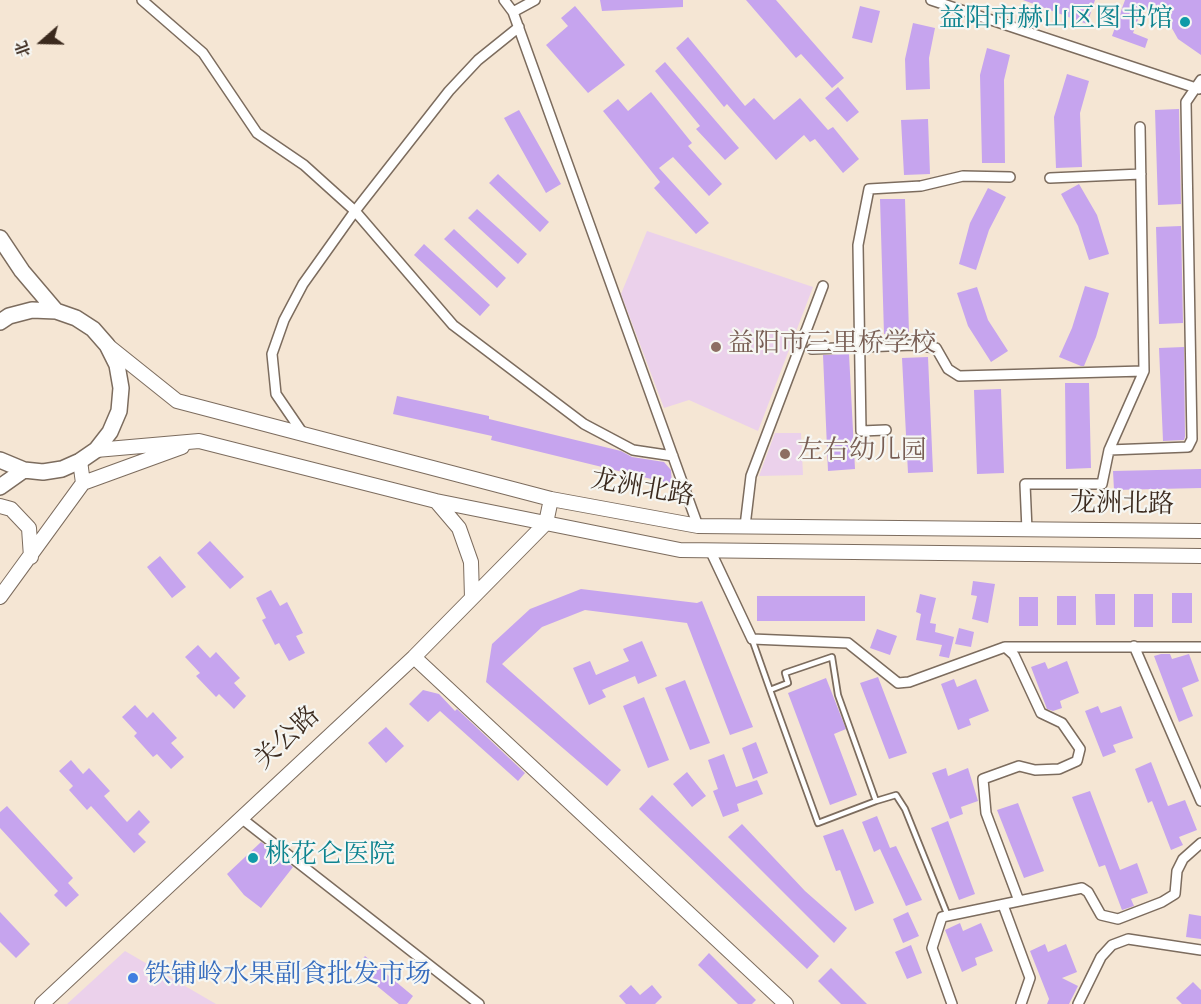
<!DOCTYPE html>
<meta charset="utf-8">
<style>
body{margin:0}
#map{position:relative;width:1201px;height:1004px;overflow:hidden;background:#f5e6d4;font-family:"Sorts Mill Goudy","Noto Serif SC",serif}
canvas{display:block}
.north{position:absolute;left:12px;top:12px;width:60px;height:60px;-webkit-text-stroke:4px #f6f6f2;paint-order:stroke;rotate:250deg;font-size:16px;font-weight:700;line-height:24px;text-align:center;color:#3b2a1e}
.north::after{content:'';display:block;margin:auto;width:21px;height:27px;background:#3b2a1e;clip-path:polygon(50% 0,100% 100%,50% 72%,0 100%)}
</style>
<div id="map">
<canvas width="1201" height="1004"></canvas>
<div class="north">北</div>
</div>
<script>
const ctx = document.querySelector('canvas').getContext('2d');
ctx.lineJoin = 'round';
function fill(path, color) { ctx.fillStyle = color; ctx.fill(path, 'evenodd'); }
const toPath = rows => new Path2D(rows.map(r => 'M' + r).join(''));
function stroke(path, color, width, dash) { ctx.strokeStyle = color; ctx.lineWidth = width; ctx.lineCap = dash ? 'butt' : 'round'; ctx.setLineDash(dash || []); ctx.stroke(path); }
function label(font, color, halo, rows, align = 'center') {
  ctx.font = font + ' "Sorts Mill Goudy","Noto Serif SC",serif'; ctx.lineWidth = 4.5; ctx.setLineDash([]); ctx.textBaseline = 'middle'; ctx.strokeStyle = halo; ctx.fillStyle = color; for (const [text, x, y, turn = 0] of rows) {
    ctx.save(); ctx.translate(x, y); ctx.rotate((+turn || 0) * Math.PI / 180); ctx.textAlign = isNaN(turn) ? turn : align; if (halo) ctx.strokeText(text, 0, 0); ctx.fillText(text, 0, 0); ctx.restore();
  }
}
fill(toPath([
 [647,231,813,287,758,431,689,400,664,408,621,294],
 [775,433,801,433,803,475,759,476],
 [125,951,216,1004,67,1004]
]), '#ebd1eb');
fill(toPath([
 [600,0,683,0,683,7,602,11],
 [746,0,776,0,844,78,832,88,801,54,796,58],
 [1023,0,1095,0,1087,24],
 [1125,0,1201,0,1201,55,1178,39,1165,16,1142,9,1133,33,1148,39,1145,48,1112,36],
 [575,6,625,65,588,93,546,45,568,26,561,18],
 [860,6,880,11,872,43,852,38],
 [913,23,935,28,929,58,930,89,906,90,905,59],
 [688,37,745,106,754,98,774,120,800,98,828,130,833,127,859,159,843,173,815,139,810,142,804,135,776,160,727,104,724,107,676,48],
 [987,48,1010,55,1004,80,1005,163,982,163,980,75],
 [665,62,739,148,725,160,696,129,700,126,655,71],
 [1067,74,1089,81,1080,113,1082,167,1056,168,1054,117],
 [838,87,859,112,847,122,825,98],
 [651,92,692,143,688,146,722,184,709,196,673,157,659,168,709,223,696,234,654,188,660,182,603,111,618,99,628,111],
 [1179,109,1181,204,1158,205,1155,110],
 [519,110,561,184,546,193,504,118],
 [928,119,930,174,904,175,901,120],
 [498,174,549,222,540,232,489,183],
 [1079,184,1097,215,1109,254,1089,260,1078,226,1061,194],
 [988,188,1006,197,989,230,976,270,959,264,970,223],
 [880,199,905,199,909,333,884,334],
 [477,209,527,254,518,264,468,218],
 [1181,226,1183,323,1159,324,1156,227],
 [454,229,506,278,497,288,444,239],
 [424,244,490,305,480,316,414,255],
 [1085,286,1109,293,1096,337,1084,366,1081,366,1059,357,1072,328],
 [977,287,988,320,1008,351,991,362,968,326,957,293],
 [1184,347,1185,437,1184,440,1163,441,1159,348],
 [849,354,855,469,828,471,823,355],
 [928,357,933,472,908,473,902,358],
 [1065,383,1089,383,1091,468,1066,469],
 [1001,389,1004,473,977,474,974,390],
 [397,396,489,416,489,419,621,451,632,457,664,462,671,470,672,484,491,440,492,436,393,414],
 [1201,469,1201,488,1114,490,1113,471],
 [210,541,244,577,230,589,197,553],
 [160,556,186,587,172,598,147,567],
 [973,581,995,584,988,623,972,619,977,596,971,595],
 [581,589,697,603,702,601,753,727,730,735,687,623,585,610,542,627,502,664,621,770,607,786,486,682,492,644,530,609],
 [271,590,280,606,287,602,303,633,296,636,305,653,289,661,279,643,275,645,271,637,262,620,266,618,256,598],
 [1172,593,1192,593,1192,623,1172,623],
 [920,594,936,598,930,623,936,624,935,632,954,637,949,658,939,656,942,645,916,640,921,614,916,612],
 [1095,594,1115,594,1115,625,1096,625],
 [1134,594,1153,594,1153,627,1134,627],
 [757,596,865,596,865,621,757,621],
 [1057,596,1076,596,1076,625,1057,625],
 [1019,597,1038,597,1038,626,1019,626],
 [959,628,974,632,971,647,955,644],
 [877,629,897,636,890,655,870,648],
 [642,641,657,676,638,684,635,676,602,690,606,697,589,705,573,668,590,661,596,675,629,661,623,649],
 [198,645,210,658,216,652,240,678,234,683,246,696,234,709,219,694,216,697,196,676,200,673,185,657],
 [1161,654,1170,654,1172,659,1189,654,1199,681,1182,688,1193,716,1179,722,1154,656],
 [1067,661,1079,693,1060,701,1062,708,1053,711,1047,709,1031,667,1045,662,1048,669],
 [878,677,907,753,889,759,860,683],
 [826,678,846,729,834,734,857,795,830,805,788,693],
 [954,679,957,687,976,679,989,711,969,719,971,725,958,730,941,684],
 [685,680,710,743,690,750,665,688],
 [423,690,439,694,455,711,457,709,525,773,518,781,440,711,428,722,409,704],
 [644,697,669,760,648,768,623,706],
 [135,705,147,718,153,712,177,738,171,743,184,757,171,769,157,754,153,757,134,736,137,733,122,717],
 [1098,706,1101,713,1121,706,1133,738,1113,745,1116,752,1103,757,1085,711],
 [386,727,404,746,386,763,368,743],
 [756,742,768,773,753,779,742,748],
 [724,754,736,787,757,780,763,794,737,804,739,811,723,817,713,791,718,789,708,760],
 [71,760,83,774,89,768,110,791,104,796,127,822,139,810,150,822,138,834,146,842,134,853,91,806,87,810,69,790,73,786,59,771],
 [1151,762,1168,806,1185,800,1197,830,1179,837,1183,845,1171,850,1152,801,1148,803,1135,769],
 [946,768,948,776,968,768,978,801,961,807,963,814,950,819,932,773],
 [687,772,706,796,692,807,673,784],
 [1090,791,1120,870,1137,863,1148,893,1131,899,1134,906,1122,910,1105,865,1099,867,1072,797],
 [652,795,819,956,807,969,639,809],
 [1018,803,1044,871,1024,878,997,810],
 [7,806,73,878,68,883,79,895,66,907,54,895,58,891,0,828,0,812],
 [877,816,890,848,896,846,922,900,906,906,880,849,874,852,862,822],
 [948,821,975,894,959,900,931,828],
 [742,824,805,891,847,928,834,943,728,837],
 [843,829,874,903,855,911,840,870,836,871,823,836],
 [261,842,293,867,261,908,244,895,227,874],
 [0,912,30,944,16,958,0,942],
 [908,912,919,936,903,943,893,919],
 [1189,914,1201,916,1201,939,1186,937],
 [960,923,963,931,981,923,993,951,975,958,977,965,962,972,945,930],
 [1045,944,1048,952,1066,944,1077,972,1062,978,1078,986,1069,1004,1047,1004,1049,999,1030,951],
 [911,945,922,973,907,979,895,952],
 [709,953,756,1000,752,1004,738,1004,698,965],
 [365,956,413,996,407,1004,399,1004,355,968],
 [831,968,867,1004,841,1004,818,981],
 [1193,982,1201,990,1201,1004,1182,1004,1176,998],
 [631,985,640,995,652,985,662,997,655,1004,626,1004,619,996]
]), '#c6a4ee');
const lane = toPath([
 [752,639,770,690,788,683,785,673,832,657,838,695,876,801,818,823,770,690],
 [876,801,896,795,905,809,948,916]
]);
const street = toPath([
 [142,0,203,53,257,133,304,165,355,211,453,325,584,424,633,450,673,456],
 [504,0,513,12,698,526],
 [931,0,1199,89],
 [513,12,535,0],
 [1140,127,1144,371],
 [1050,178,1141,174],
 [812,349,913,345,936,348,948,369,959,376,1144,371,1109,450],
 [886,430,861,431,858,245,869,189,921,186,963,176,1010,177],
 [304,435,276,394,272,354,284,320,303,284,355,211,449,91,478,60,519,27],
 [745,526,751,476,823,286],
 [1027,530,1025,484,1102,484,1109,450,1188,447,1192,439,1186,102,1201,80],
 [710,550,752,639,848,643,898,683,909,682,1005,647,1201,647],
 [1134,646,1201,801],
 [1005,647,1014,655,1041,713,1062,723,1080,749,1077,761,1059,769,1035,770,1019,766,983,779,986,813,1019,901],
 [241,818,479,1004],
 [1003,905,1030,978,1021,1004],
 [952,1004,932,948,942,917,1082,888,1088,892,1101,915,1118,919,1162,902,1175,894,1177,871,1183,859,1201,843],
 [1078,1004,1101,957,1112,945,1128,939,1201,950]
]);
const secondary = toPath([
 [107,345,177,401,551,499,698,526,1201,531],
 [96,450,199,441,436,501,680,550,1201,556],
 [83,483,182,447],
 [436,501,459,528,471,562,472,598],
 [0,506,11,509,29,528,31,557],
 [0,597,83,483,80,461],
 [414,657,786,1004],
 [42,1004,414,657,546,523,551,499]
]);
const primary = toPath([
 [0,238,22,271,56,311],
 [0,322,9,316,32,310,56,311,76,318,93,329,107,345,117,365,121,388,119,411,110,432,96,450,80,461,62,469,43,472,24,470,0,460],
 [0,487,24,470]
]);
stroke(lane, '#7c6c5e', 8);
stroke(street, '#7c6c5e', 12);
stroke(secondary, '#7c6c5e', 16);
stroke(primary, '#7c6c5e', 18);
stroke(lane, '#fff', 4.5);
stroke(street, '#fff', 9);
stroke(secondary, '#fff', 14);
stroke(primary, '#fff', 15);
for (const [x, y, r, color] of [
 [1185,22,6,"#0f9aa8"],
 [716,347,6,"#8d6e63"],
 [785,454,6,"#8d6e63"],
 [253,858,6,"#0f9aa8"],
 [133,978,6,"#3f7fe0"]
]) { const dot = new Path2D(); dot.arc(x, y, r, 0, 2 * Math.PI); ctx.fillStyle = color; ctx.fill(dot); stroke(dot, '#f6f6f2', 2); }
label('26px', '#0d838f', '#f6f6f2', [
 ["益阳市赫山区图书馆",1173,22],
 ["桃花仑医院",265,858,"left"]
], 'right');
label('26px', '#785e54', '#f6f6f2', [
 ["益阳市三里桥学校",728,347],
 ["左右幼儿园",797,454]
], 'left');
label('26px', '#3b2a1e', '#f6f6f2', [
 ["龙洲北路",642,491,10],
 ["龙洲北路",1122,507,1],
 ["关公路",289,740,-43]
]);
label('26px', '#366cbe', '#f6f6f2', [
 ["铁铺岭水果副食批发市场",145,978]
], 'left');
</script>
